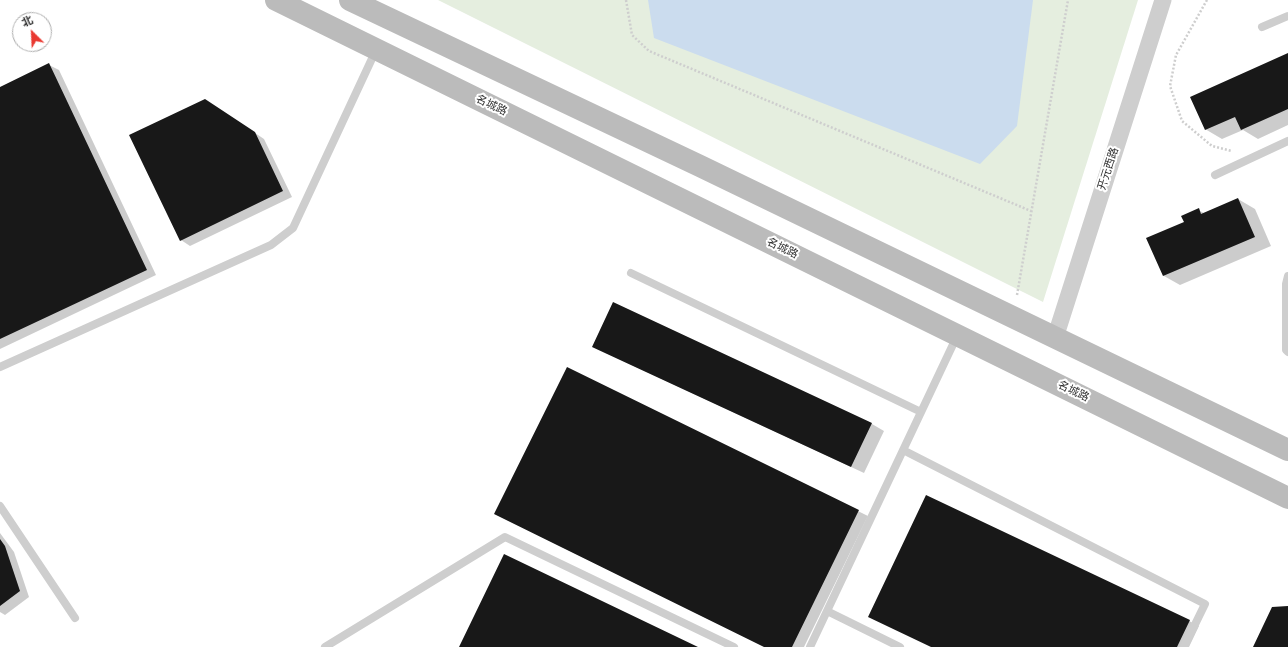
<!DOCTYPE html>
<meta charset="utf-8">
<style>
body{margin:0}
#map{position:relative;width:1288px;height:647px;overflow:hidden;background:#fff;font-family:"Source Sans 3","Noto Sans SC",sans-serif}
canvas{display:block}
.north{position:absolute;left:12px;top:12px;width:40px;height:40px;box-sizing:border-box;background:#fff;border:1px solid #adadad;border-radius:50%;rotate:336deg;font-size:11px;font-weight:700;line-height:16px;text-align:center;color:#313131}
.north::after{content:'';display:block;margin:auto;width:14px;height:18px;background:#e93931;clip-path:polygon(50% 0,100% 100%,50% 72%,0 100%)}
</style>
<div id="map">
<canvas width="1288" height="647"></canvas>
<div class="north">北</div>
</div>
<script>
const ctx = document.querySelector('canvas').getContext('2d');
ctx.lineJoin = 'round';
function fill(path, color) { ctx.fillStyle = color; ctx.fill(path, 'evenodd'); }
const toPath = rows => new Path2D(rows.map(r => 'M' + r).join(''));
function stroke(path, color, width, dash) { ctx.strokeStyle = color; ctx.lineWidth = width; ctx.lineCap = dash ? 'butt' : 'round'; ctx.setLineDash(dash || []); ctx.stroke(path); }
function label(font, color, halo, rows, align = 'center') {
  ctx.font = font + ' "Source Sans 3","Noto Sans SC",sans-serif'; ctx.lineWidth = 4; ctx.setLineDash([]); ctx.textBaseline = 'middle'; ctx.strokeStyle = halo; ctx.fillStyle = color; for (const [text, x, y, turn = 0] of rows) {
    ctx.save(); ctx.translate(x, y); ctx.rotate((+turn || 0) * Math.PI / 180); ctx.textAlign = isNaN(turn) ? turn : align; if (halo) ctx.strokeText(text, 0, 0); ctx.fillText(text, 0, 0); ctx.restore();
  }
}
fill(toPath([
 [438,0,1138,0,1043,302]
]), '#e5eedf');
fill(toPath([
 [648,0,1033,0,1017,126,980,164,654,38]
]), '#cbdcee');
fill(toPath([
 [1288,54,1288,125,1258,139,1243,130,1222,139,1205,129],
 [49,65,59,70,156,275,0,349,0,88],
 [215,106,264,139,292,197,190,246,181,240],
 [1238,199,1255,209,1271,246,1180,285,1164,276,1185,222,1198,210,1204,213],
 [614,304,872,424,884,431,864,473,606,353],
 [567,368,868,516,804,647,765,647,495,514],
 [0,533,14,552,29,597,5,615,0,612],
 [1189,621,1199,626,1189,647,931,647]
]), '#0003');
fill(toPath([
 [1288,53,1288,109,1241,130,1235,117,1205,130,1190,97],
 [49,63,147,270,0,339,0,87],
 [205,99,255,132,283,191,180,241,129,135],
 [1238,198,1255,237,1163,276,1146,238,1184,222,1181,216,1199,208,1201,214],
 [613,302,872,423,851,467,592,347],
 [567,367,859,510,792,647,764,647,494,514],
 [926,495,1190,620,1177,647,931,647,868,617],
 [0,539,5,546,20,591,0,606],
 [504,554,698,647,459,647],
 [1288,606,1288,647,1253,647,1272,607]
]), '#181818');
stroke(toPath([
 [626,0,632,35,649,51,1031,211],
 [1207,0,1176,55,1170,86,1182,121,1212,146,1232,151],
 [1017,295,1068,0]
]), '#cecece', 2.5, [2, 2]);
stroke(toPath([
 [1262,27,1288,16],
 [1215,175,1288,141],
 [631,273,921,412],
 [1288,276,1286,284,1286,350,1288,352],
 [0,367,271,245,293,228,376,50],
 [903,450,1205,604,1184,647],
 [0,506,75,618],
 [827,611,900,647],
 [325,647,505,537,734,647],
 [810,647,957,336]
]), '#cecece', 8);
stroke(toPath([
 [1055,338,1163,0]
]), '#cecece', 17);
stroke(toPath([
 [276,0,1288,498],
 [350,0,700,166,1288,450]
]), '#bbb', 22);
label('11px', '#313131', '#fff', [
 ["名城路",491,106,26],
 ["开元西路",1109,169,-72],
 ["名城路",782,249,26],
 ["名城路",1073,392,26]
]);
</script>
